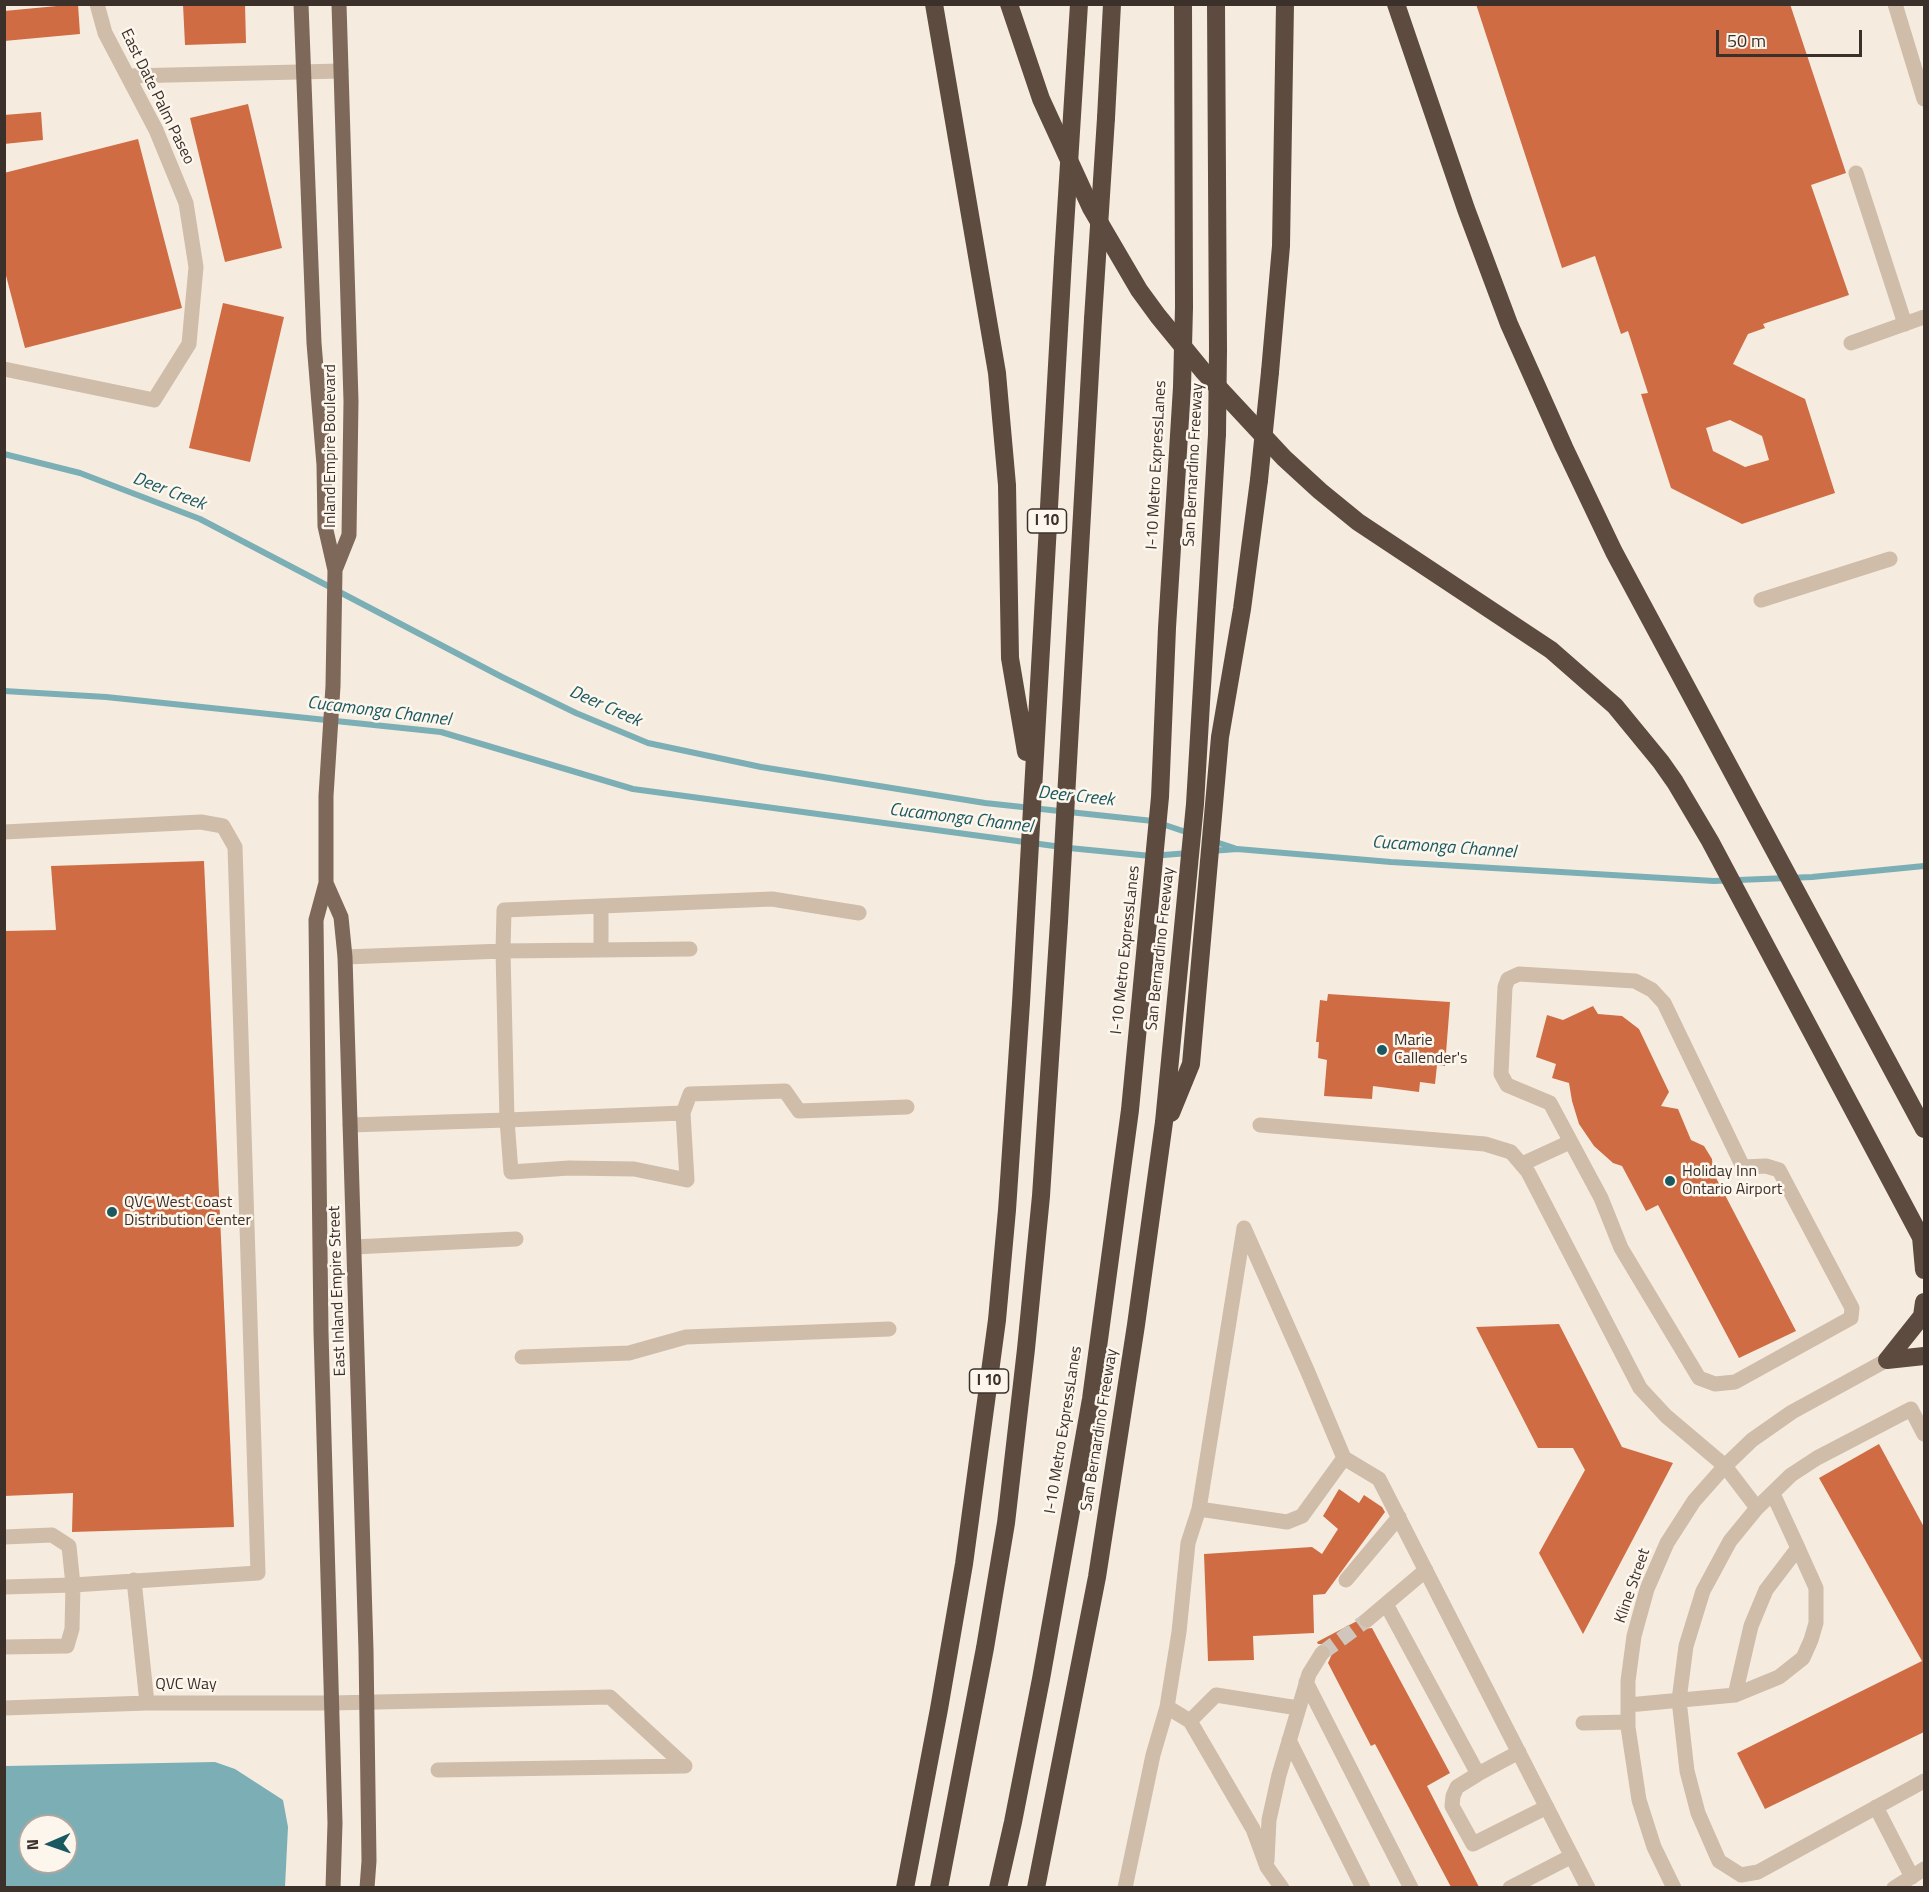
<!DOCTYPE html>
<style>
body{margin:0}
#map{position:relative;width:1929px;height:1892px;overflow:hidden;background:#f5ecdf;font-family:"Titillium Web",sans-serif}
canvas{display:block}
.frame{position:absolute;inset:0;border:6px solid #3b302a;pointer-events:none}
.north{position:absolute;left:18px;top:1814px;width:60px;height:60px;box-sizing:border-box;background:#fcf6ed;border:2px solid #afa79f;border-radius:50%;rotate:268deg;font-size:16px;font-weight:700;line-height:24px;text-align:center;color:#3b302a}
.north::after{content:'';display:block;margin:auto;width:21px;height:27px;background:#1b5961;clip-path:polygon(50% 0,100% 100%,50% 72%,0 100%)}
.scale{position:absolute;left:1716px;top:30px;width:146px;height:27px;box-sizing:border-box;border:3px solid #3b302a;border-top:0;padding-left:8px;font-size:18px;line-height:21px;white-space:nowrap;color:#3b302a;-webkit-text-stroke:4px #fcf6ed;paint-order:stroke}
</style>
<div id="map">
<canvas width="1929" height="1892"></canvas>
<div class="frame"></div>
<div class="north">N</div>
<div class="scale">50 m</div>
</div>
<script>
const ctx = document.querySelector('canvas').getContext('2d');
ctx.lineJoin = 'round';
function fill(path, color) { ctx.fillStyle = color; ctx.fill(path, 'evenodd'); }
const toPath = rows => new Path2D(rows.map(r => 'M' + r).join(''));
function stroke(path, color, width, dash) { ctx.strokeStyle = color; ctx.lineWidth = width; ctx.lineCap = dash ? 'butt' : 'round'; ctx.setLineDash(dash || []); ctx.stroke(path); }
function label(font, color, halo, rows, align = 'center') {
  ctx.font = font + ' "Titillium Web",sans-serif'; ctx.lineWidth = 5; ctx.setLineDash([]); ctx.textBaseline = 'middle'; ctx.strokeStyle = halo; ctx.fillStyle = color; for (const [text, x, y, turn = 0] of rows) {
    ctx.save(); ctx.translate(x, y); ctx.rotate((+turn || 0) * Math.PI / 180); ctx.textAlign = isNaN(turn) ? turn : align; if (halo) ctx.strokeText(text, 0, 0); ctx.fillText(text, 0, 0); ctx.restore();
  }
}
fill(toPath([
 [215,1762,235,1769,283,1800,288,1827,285,1887,5,1887,5,1766],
 [30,1826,66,1826,66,1862,30,1862]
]), '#7bafb5');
stroke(toPath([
 [4,454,80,473,200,519,502,677,576,713,648,743,761,767,985,803,1153,821,1189,833],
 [4,691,106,697,441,732,633,789,1069,848,1151,856,1189,853],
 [1213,841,1234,848],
 [1211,851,1237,849,1391,862,1714,881,1812,877,1924,866]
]), '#7bafb5', 6);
fill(toPath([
 [78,4,80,34,4,41,4,11],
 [183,4,245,4,246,43,185,45],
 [1476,4,1790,4,1846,173,1811,185,1849,295,1763,324,1765,328,1748,334,1733,364,1805,399,1835,493,1742,524,1671,488,1641,394,1648,393,1628,331,1621,334,1595,256,1562,268],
 [1730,420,1762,436,1769,460,1745,467,1713,451,1706,428],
 [248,104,282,248,225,262,190,118],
 [41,112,43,140,4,144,4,115],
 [138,139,182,308,25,348,4,268,4,173],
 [223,303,284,317,250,462,189,448],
 [204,861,234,1527,72,1532,73,1493,4,1496,4,931,56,930,51,866],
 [1328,994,1450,1002,1445,1066,1437,1065,1435,1084,1420,1082,1419,1092,1373,1086,1372,1099,1324,1096,1327,1060,1318,1058,1319,1042,1316,1042,1320,1000,1327,1001],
 [1593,1006,1598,1014,1622,1016,1639,1029,1669,1092,1661,1106,1678,1109,1691,1140,1704,1146,1712,1159,1713,1172,1796,1331,1739,1358,1658,1205,1646,1211,1622,1166,1613,1163,1594,1146,1579,1124,1572,1101,1569,1083,1552,1078,1556,1064,1536,1057,1547,1015,1563,1020],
 [1559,1324,1622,1447,1673,1463,1583,1634,1539,1553,1585,1470,1573,1448,1538,1448,1476,1327],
 [1879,1444,1924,1527,1924,1732,1765,1809,1737,1753,1922,1661,1819,1478],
 [1339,1489,1359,1503,1364,1495,1382,1507,1385,1512,1325,1594,1313,1595,1314,1633,1253,1636,1254,1660,1208,1661,1204,1554,1312,1547,1322,1554,1338,1529,1323,1516],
 [1357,1621,1363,1629,1372,1628,1450,1773,1427,1786,1479,1887,1451,1887,1375,1744,1371,1746,1328,1663,1332,1654,1330,1648,1327,1644,1318,1644,1317,1642]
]), '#cf6c43');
stroke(toPath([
 [1322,1653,1367,1620]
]), '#d0c6bb', 15, [15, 8]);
stroke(toPath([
 [1895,4,1924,99],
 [128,76,341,71],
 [1856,173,1905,324],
 [1851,343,1924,317],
 [4,369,154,400,189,344,196,267,186,203,156,130,105,33,97,4],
 [1761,600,1890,559],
 [4,832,201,822,223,826,235,847,258,1573,73,1585,72,1629,67,1646,4,1647],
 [601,907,601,950],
 [690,949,503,951,504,910,772,899,859,913],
 [345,957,503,951,507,1120,350,1125],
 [1519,974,1635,981,1652,990,1664,1003,1743,1167,1766,1166,1779,1170,1852,1308,1851,1318,1735,1382,1715,1384,1699,1378,1621,1248,1601,1198,1550,1103,1507,1085,1501,1074,1505,987,1508,979,1519,974],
 [683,1113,507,1120,511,1172,569,1168,634,1169,687,1180,683,1113,690,1094,785,1091,799,1111,907,1107],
 [1260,1125,1485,1144,1511,1152,1528,1172,1640,1388,1666,1416,1725,1466,1757,1508],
 [1522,1164,1570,1142],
 [1244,1228,1307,1370,1344,1458],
 [354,1247,516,1239],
 [522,1357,629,1353,686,1337,889,1329],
 [1924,1434,1911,1409,1817,1458,1791,1475,1757,1508,1730,1541,1703,1591,1686,1646,1679,1700,1687,1771,1698,1813,1719,1861,1741,1875,1758,1872,1924,1781],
 [1199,1509,1287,1522,1302,1516,1344,1458,1379,1479,1588,1888],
 [4,1537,52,1535,69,1546,73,1585,4,1587],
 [134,1580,147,1703],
 [1346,1580,1399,1517],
 [1386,1604,1478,1774,1519,1752],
 [1367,1620,1426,1570],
 [1306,1682,1411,1888],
 [1735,1695,1779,1677,1803,1658,1811,1640,1816,1623,1816,1588,1798,1548],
 [1628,1705,1735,1695,1751,1626,1766,1590,1798,1548,1773,1494],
 [1167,1707,1179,1632,1188,1543,1199,1509,1244,1228],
 [4,1708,147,1703,331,1703,610,1697,685,1766],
 [1190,1721,1216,1695,1298,1708],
 [1583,1723,1628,1722],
 [1289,1740,1363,1888],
 [438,1770,685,1766],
 [1478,1774,1457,1787,1453,1796,1452,1806,1473,1844,1547,1807],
 [1876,1807,1912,1877],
 [1267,1861,1269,1820,1279,1775,1309,1674,1322,1653],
 [1125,1888,1153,1755,1167,1707,1190,1721,1253,1829,1267,1867,1282,1888],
 [1510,1888,1572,1856],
 [1674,1888,1654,1847,1639,1800,1628,1727,1628,1681,1634,1636,1647,1589,1667,1543,1694,1501,1725,1466,1752,1440,1792,1412,1887,1360],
 [1894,1888,1924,1869]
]), '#cfbca9', 15);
stroke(toPath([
 [301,4,314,343,324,465,325,526,335,570,333,686,326,796,326,883,316,920,321,1332,335,1823,333,1888],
 [335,570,349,535,351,401,339,4],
 [326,883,341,917,345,957,366,1650,369,1861,367,1888]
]), '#7e685a', 15);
stroke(toPath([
 [934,4,997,373,1007,485,1010,658,1026,752],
 [1009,4,1041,99,1091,208,1139,290,1158,316,1203,371,1284,458,1320,491,1358,522,1551,650,1615,706,1661,762,1675,782,1710,841,1924,1243],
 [1183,4,1184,307],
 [1216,4,1218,350],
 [1396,4,1466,209,1509,324,1564,447,1614,552,1924,1129],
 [1076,52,1079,4],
 [1106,118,1112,4],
 [1270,372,1281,246,1285,4],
 [1171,1113,1191,1064,1220,737,1242,609,1259,480],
 [1921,1237,1924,1270],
 [1887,1360,1922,1316,1924,1302],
 [1887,1360,1924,1356],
 [905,1888,939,1709,964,1564,997,1320,1007,1210,1021,1003,1063,259],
 [939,1888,985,1648,1006,1523,1026,1349,1041,1196,1059,922,1093,319],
 [998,1888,1013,1822,1041,1679,1091,1399,1130,1110,1160,797,1167,628,1182,387],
 [1036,1888,1097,1577,1136,1325,1164,1122,1195,804,1217,434]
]), '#5d4b40', 18);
stroke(toPath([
 [1063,259,1076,52],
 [1093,319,1106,118],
 [1182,387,1184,307],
 [1217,434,1218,350],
 [1259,480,1270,372]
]), '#5d4b40', 18);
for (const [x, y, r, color] of [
 [1382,1050,6,"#1b5961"],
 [1670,1181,6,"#1b5961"],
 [112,1212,6,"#1b5961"]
]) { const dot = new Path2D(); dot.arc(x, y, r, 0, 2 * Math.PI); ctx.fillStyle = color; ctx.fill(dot); stroke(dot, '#fcf6ed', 2); }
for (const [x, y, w] of [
 [1047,521,39],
 [989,1381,39]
]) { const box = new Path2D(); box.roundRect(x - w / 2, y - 12, w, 24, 4.5); ctx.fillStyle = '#fcf6ed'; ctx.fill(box); stroke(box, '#3b302a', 1.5); }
label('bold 15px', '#3b302a', null, [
 ["I 10",1047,521],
 ["I 10",989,1381]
]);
label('16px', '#3b302a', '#fcf6ed', [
 ["East Date Palm Paseo",157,97,64],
 ["Inland Empire Boulevard",331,446,-90],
 ["I-10 Metro ExpressLanes",1157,465,-87],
 ["San Bernardino Freeway",1194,465,-87],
 ["San Bernardino Freeway",1161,949,-84],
 ["I-10 Metro ExpressLanes",1126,950,-84],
 ["East Inland Empire Street",338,1291,-92],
 ["I-10 Metro ExpressLanes",1064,1430,-81],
 ["San Bernardino Freeway",1100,1430,-81],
 ["Kline Street",1633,1586,-71],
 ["QVC Way",186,1685]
]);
label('16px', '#3b302a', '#fcf6ed', [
 ["Marie",1394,1041],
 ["Callender's",1394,1059],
 ["Holiday Inn",1682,1172],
 ["Ontario Airport",1682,1190],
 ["QVC West Coast",124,1203],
 ["Distribution Center",124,1221]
], 'left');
label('italic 18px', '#1b5961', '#fcf6ed', [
 ["Deer Creek",169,492,21],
 ["Deer Creek",605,707,24],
 ["Cucamonga Channel",379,712,7],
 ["Deer Creek",1076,797,6],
 ["Cucamonga Channel",961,819,7],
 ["Cucamonga Channel",1444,848,4]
]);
</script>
